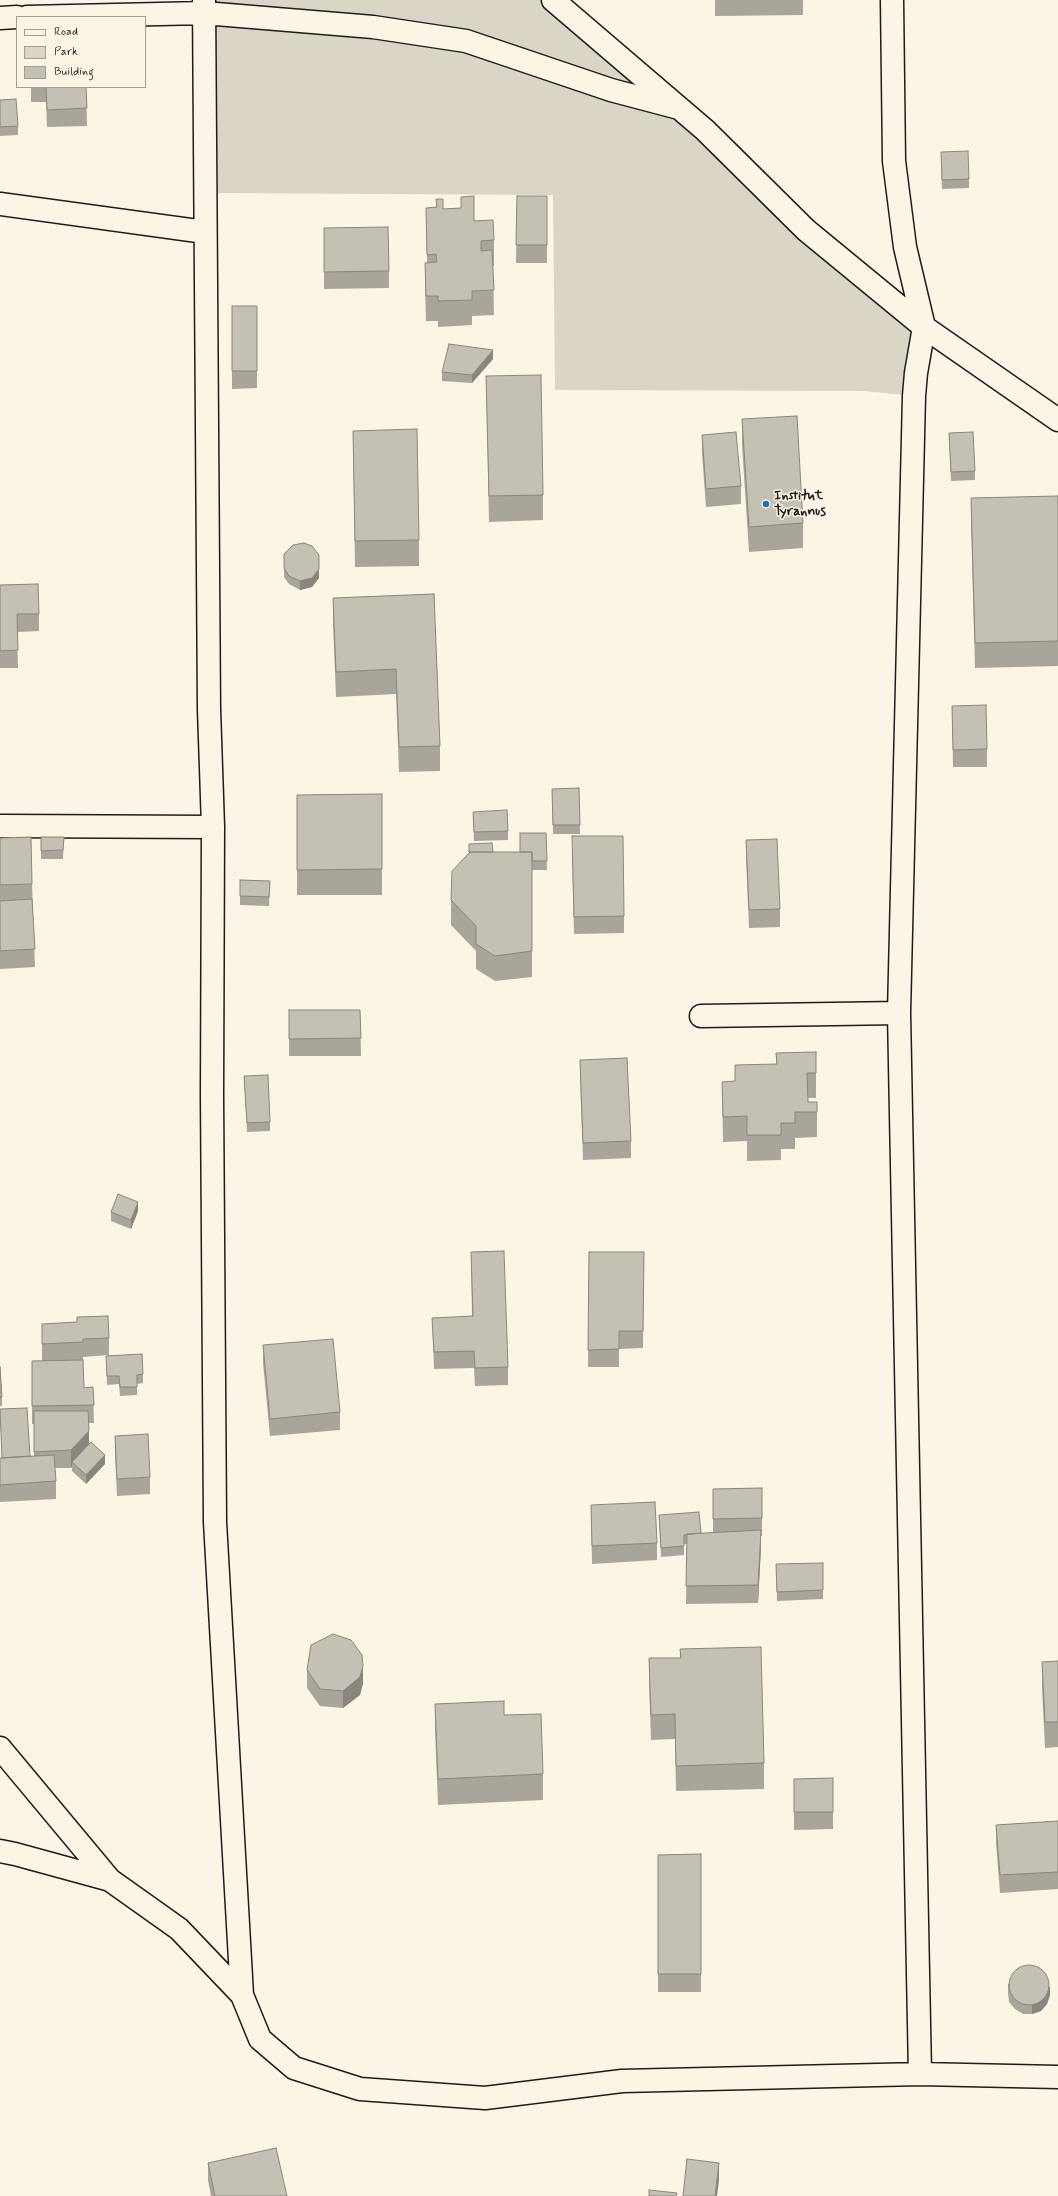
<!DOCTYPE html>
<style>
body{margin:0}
#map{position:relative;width:1058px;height:2196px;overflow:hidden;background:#fcf5e5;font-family:Mynerve,sans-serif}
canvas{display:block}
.legend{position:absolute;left:16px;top:16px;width:130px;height:72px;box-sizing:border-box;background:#fcf5e5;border:1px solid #a29e95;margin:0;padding:5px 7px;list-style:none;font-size:12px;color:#1c1c1c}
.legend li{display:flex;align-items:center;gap:8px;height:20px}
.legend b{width:20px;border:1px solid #a29e95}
</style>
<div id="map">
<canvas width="1058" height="2196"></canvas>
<ul class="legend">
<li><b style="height:5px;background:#fcf5e5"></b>Road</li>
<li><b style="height:11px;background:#dbd5c8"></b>Park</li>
<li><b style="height:11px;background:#c4c0b3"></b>Building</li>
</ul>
</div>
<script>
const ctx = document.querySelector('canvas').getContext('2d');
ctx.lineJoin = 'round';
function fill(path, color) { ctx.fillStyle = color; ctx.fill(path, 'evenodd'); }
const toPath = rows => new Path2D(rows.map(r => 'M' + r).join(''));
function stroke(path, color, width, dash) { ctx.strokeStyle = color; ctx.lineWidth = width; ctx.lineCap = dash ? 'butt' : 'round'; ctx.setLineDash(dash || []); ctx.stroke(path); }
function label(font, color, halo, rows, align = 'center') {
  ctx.font = font + ' Mynerve,sans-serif'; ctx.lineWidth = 3; ctx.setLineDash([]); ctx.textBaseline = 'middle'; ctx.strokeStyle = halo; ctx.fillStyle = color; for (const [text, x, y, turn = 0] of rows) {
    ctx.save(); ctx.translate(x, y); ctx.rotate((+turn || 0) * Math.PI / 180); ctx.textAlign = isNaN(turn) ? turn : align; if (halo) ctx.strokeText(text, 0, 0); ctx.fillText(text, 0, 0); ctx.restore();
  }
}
fill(toPath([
 [204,0,553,0,924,327,914,396,865,391,555,390,553,195,221,193,205,196]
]), '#dbd5c8');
const street = toPath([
 [204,0,209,709,213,827,212,1095,215,1522,242,1995,260,2039,294,2068,360,2089,485,2098,622,2081,920,2074,1058,2077],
 [553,0,705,130,806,230,924,327,1058,420],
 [892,0,894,161,905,247,924,327,916,373,914,396,899,1013,920,2074],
 [27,17,204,13,373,27,466,41,611,90,679,108],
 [0,18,17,17],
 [0,204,205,232],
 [0,826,213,827],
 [701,1016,899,1013],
 [0,1748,110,1880,179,1929,242,1995],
 [0,1851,15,1854,110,1880]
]);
stroke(street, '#1c1c1c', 25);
stroke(street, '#fcf5e5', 22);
fill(toPath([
 [715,0,803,0,803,15,715,16],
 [31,87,86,87,87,126,47,127,46,102,31,102],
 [0,100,18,126,18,135,0,136],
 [941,161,969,179,969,188,942,189],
 [517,196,547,196,547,263,516,263],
 [461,197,474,221,494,240,494,266,493,266,494,315,472,316,472,325,438,327,438,321,426,321,425,288,425,263,427,263,426,208,436,207,436,199,443,209,461,208],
 [324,228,389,271,389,288,324,289],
 [232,306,257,306,257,388,232,389],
 [493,359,472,383,442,381,442,372],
 [486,376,543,495,543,520,489,522],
 [742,419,803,523,803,548,749,552,742,445],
 [353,431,419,540,419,566,355,567],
 [949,433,975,471,975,480,951,481],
 [702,435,741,486,741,504,706,507,702,453],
 [1058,496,1058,666,975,668,971,524,971,498],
 [284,554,319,578,312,587,300,590,289,584,284,577],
 [0,585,39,614,39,631,17,632,18,668,0,668],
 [434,594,440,746,440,771,399,772,396,694,336,697,333,623,333,598],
 [952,706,987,749,987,767,953,767],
 [579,788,580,834,553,834,552,789],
 [382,794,382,895,297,895,297,795],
 [473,812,508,831,508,840,474,841],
 [546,833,547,870,532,870,532,977,495,981,476,969,476,951,451,925,451,900,469,853,469,844,493,852,520,852],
 [41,837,64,837,63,859,41,859],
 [0,838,32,884,35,967,0,969],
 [746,840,780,909,780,927,749,928,746,857],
 [572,854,624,916,624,933,574,934],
 [240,880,270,881,269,906,240,905],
 [289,1010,360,1010,361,1056,289,1056],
 [776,1053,816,1073,816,1098,808,1098,808,1102,817,1102,817,1137,795,1138,795,1149,781,1149,781,1160,747,1161,747,1141,723,1142,722,1082,735,1081,776,1064],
 [580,1060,631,1141,631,1158,583,1160,580,1077],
 [244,1076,270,1122,270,1131,247,1132],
 [138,1211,131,1229,111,1221,111,1212],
 [471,1252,508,1367,508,1385,475,1386,474,1368,434,1369,432,1318,472,1316],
 [589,1252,644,1252,643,1348,619,1349,619,1367,588,1367],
 [42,1324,109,1338,109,1355,83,1357,83,1360,61,1361,84,1388,93,1387,94,1423,88,1423,89,1444,105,1464,86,1484,72,1471,72,1467,71,1468,55,1468,56,1481,56,1499,0,1502,0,1458,2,1458,0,1409,30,1456,34,1456,34,1424,32,1424,32,1361,42,1361],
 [263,1345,340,1412,340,1430,270,1436,263,1363],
 [106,1356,143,1374,143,1383,137,1384,137,1395,120,1396,119,1384,107,1385],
 [0,1367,2,1397,2,1406,0,1406],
 [115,1436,150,1477,150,1494,117,1496,115,1454],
 [762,1488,762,1536,761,1536,761,1547,758,1603,686,1604,687,1544,684,1544,684,1555,661,1557,659,1515,701,1533,713,1533,713,1489],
 [591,1505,657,1543,657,1560,592,1564],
 [776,1564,823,1590,823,1599,777,1601],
 [680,1649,764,1763,764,1789,676,1791,675,1739,651,1740,649,1684,649,1658,680,1658],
 [1058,1661,1058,1747,1045,1748,1042,1688,1042,1662],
 [307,1670,363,1683,360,1695,343,1708,320,1706,307,1688],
 [435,1704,504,1715,543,1774,543,1800,438,1805,435,1729],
 [833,1778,833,1829,794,1830,794,1779],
 [1058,1821,1058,1889,1000,1893,996,1843,996,1825],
 [701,1854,701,1992,658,1992,658,1855],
 [1008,1984,1050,1995,1047,2004,1041,2011,1032,2014,1023,2014,1015,2009,1009,2002,1008,1993],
 [208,2163,287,2196,211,2196,208,2180]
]), '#a9a59a');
fill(toPath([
 [493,350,493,359,472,383,472,375],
 [319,555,319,578,312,587,300,590,300,581],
 [138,1202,138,1211,131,1229,131,1220],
 [89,1431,89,1448,72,1462,72,1467,71,1468,71,1450],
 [105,1455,105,1464,86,1484,86,1475],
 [761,1530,761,1547,758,1603,758,1585],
 [363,1666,363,1683,360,1695,343,1708,343,1691],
 [1050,1986,1050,1995,1047,2004,1041,2011,1032,2014,1032,2005],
 [719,2163,719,2180,717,2196,715,2196]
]), '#89867d');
const building = toPath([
 [46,87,86,87,87,108,47,110,46,87],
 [16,99,18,126,0,127,0,100,16,99],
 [968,151,969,179,942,180,941,152,968,151],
 [474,196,474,221,493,220,494,240,481,241,481,251,492,250,494,290,472,291,472,300,438,301,438,296,426,296,425,263,437,262,436,254,427,255,426,208,437,207,436,199,443,199,443,209,461,208,461,197,474,196],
 [517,196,547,196,547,245,516,245,517,196],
 [388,227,389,271,324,272,324,228,388,227],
 [232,306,257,306,257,371,232,371,232,306],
 [449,344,493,350,472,375,442,372,449,344],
 [541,375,543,495,489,496,486,376,541,375],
 [797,416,803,523,749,527,742,419,797,416],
 [417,429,419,540,355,541,353,431,417,429],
 [736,432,741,486,706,489,702,435,736,432],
 [973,432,975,471,951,472,949,433,973,432],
 [1058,496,1058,641,975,643,971,498,1058,496],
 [304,543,312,546,319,555,319,569,312,578,300,581,289,576,284,568,284,554,293,545,304,543],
 [38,584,39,614,17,614,18,650,0,651,0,585,38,584],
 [434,594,440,746,399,747,396,669,336,672,333,598,434,594],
 [986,705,987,749,953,750,952,706,986,705],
 [579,788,580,825,553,825,552,789,579,788],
 [382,794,382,869,297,870,297,795,382,794],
 [507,810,508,831,474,832,473,812,507,810],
 [520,833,546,833,547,861,532,861,532,852,520,852,520,833],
 [572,836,623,836,624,916,574,917,572,836],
 [31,837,32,884,0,885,0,838,31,837],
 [41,837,64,837,63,850,41,851,41,837],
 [777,839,780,909,749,910,746,840,777,839],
 [492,843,493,852,469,852,469,844,492,843],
 [470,852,532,852,532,951,495,956,476,944,476,926,451,900,452,871,470,852],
 [240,880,270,881,269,897,240,896,240,880],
 [32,899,35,949,0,951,0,901,32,899],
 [289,1010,360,1010,361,1038,289,1039,289,1010],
 [816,1052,816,1073,807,1073,808,1102,817,1102,817,1112,795,1112,795,1123,781,1123,781,1135,747,1135,747,1116,723,1117,722,1082,735,1081,735,1065,777,1064,776,1053,816,1052],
 [627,1058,631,1141,583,1143,580,1060,627,1058],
 [268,1075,270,1122,247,1123,244,1076,268,1075],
 [118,1194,138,1202,131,1220,111,1212,118,1194],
 [504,1251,508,1367,475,1368,474,1351,434,1352,432,1318,473,1316,471,1252,504,1251],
 [589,1252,644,1252,643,1331,619,1331,619,1349,588,1350,589,1252],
 [108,1316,109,1338,83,1339,83,1342,42,1344,42,1324,77,1322,77,1317,108,1316],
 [333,1339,340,1412,270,1419,263,1345,333,1339],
 [142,1354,143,1374,137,1375,137,1387,120,1387,119,1376,107,1376,106,1356,142,1354],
 [83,1360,84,1388,93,1387,94,1405,32,1406,32,1361,83,1360],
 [0,1367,2,1397,0,1397,0,1367],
 [27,1408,30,1456,2,1458,0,1409,27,1408],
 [34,1411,88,1411,89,1431,71,1450,34,1452,34,1411],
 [148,1434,150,1477,117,1479,115,1436,148,1434],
 [91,1442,105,1455,86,1475,72,1462,91,1442],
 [54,1455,56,1481,0,1485,0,1458,54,1455],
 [762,1488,762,1518,713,1519,713,1489,762,1488],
 [655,1502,657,1543,592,1546,591,1505,655,1502],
 [699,1512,701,1533,684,1535,684,1546,661,1548,659,1515,699,1512],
 [761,1530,758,1585,686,1586,687,1534,761,1530],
 [823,1563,823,1590,777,1592,776,1564,823,1563],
 [333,1634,351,1640,362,1655,363,1666,360,1677,343,1691,320,1689,307,1670,311,1645,333,1634],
 [761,1647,764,1763,676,1766,675,1714,651,1715,649,1658,681,1658,680,1649,761,1647],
 [1058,1661,1058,1722,1045,1722,1042,1662,1058,1661],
 [504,1701,504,1715,541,1714,543,1774,438,1779,435,1704,504,1701],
 [833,1778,833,1812,794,1812,794,1779,833,1778],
 [1058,1821,1058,1872,1000,1875,996,1825,1058,1821],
 [701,1854,701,1974,658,1974,658,1855,701,1854],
 '1009 1985a20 20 0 1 1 40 0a20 20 0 1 1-40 0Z',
 [276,2148,287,2196,215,2196,208,2163,276,2148],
 [687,2159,719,2163,715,2196,683,2196,687,2159],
 [649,2190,677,2193,676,2196,649,2196,649,2190]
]);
fill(building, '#c4c0b3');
stroke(building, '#89867d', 1);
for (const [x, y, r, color] of [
 [766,504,4,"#1f6fb2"]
]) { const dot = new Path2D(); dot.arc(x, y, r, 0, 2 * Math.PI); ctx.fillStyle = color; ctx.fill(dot); stroke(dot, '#fcf5e5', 1.5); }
label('bold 14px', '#1c1c1c', '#fcf5e5', [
 ["Institut",774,496],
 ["Tyrannus",774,512]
], 'left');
</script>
